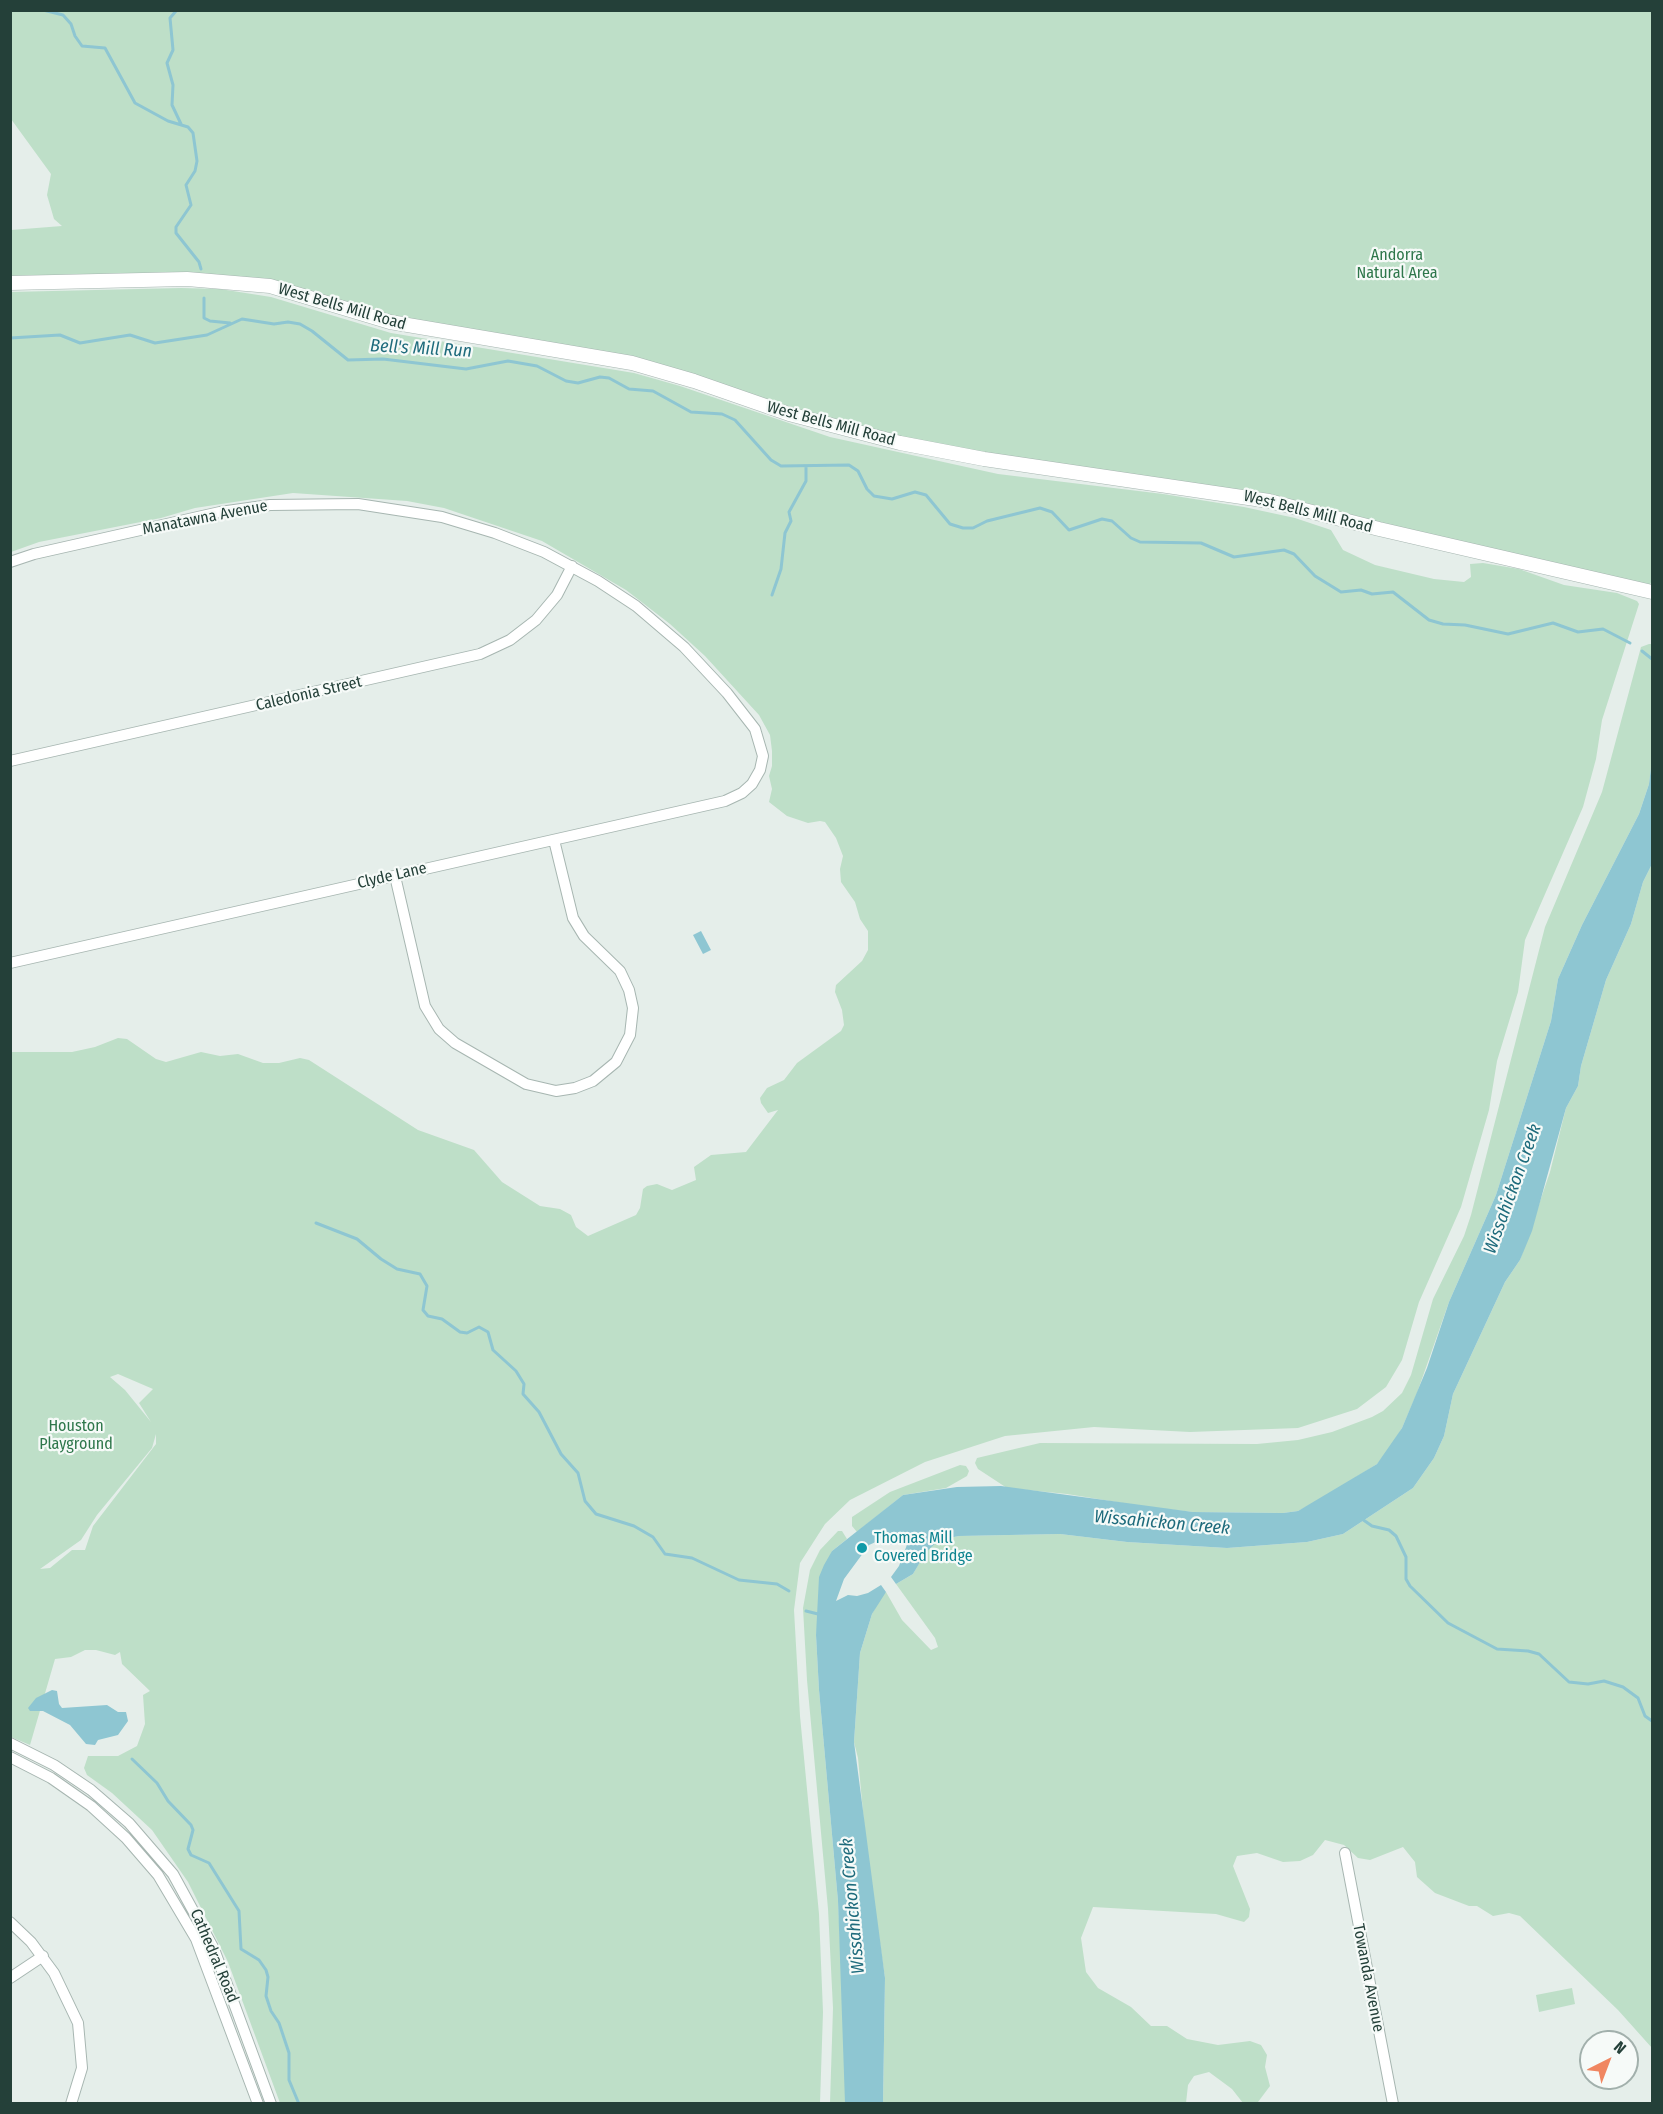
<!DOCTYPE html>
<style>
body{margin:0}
#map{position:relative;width:1663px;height:2114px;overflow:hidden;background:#e5eeea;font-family:"Fira Sans Condensed",sans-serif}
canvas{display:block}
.frame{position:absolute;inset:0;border:12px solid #244039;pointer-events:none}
.north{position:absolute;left:1579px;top:2030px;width:60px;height:60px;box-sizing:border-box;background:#f6faf8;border:2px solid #a2b0ac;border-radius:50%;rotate:42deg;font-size:16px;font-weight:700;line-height:24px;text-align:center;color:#244039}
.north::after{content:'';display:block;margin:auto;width:21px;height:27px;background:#f08661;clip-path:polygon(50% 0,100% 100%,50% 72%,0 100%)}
</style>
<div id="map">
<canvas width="1663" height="2114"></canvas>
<div class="frame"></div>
<div class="north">N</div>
</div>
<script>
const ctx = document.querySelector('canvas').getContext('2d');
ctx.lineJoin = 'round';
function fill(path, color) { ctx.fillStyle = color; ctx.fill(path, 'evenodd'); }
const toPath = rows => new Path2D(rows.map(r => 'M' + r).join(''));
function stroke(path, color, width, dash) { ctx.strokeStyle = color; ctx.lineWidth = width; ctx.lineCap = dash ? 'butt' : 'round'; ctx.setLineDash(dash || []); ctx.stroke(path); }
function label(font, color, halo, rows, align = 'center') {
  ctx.font = font + ' "Fira Sans Condensed",sans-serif'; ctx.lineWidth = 4.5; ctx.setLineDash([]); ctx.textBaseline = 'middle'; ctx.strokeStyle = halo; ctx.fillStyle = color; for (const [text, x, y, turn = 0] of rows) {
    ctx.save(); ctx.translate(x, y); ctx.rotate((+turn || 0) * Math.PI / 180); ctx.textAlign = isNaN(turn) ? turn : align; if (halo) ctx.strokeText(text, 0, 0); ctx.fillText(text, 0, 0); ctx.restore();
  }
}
fill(toPath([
 [11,11,1652,11,1652,579,1650,585,1638,583,1256,493,949,448,835,422,638,359,590,349,411,321,257,278,200,274,11,278,11,230,62,226,54,219,47,195,51,174,11,119],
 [181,288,220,289,271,297,391,333,634,373,680,386,830,437,998,474,1163,494,1244,507,1295,518,1331,530,1343,550,1375,565,1434,579,1464,582,1471,577,1470,564,1483,563,1519,569,1564,585,1617,593,1637,601,1639,604,1602,720,1596,759,1583,807,1525,940,1518,992,1497,1061,1489,1110,1461,1207,1419,1302,1402,1360,1386,1387,1357,1409,1298,1428,1190,1432,1094,1427,1005,1436,925,1462,850,1500,825,1524,800,1563,794,1610,800,1716,819,1914,823,2012,820,2103,280,2103,228,1962,188,1882,152,1830,112,1793,87,1775,84,1768,88,1756,118,1756,137,1746,145,1724,143,1695,150,1691,122,1664,120,1652,115,1655,96,1650,85,1650,71,1657,55,1659,30,1745,11,1737,11,1052,72,1052,95,1047,118,1038,127,1039,156,1059,166,1062,201,1052,220,1056,238,1054,263,1063,279,1063,300,1058,309,1060,418,1130,474,1150,502,1182,540,1206,560,1209,571,1215,576,1227,588,1236,636,1215,640,1208,643,1189,647,1186,657,1184,672,1190,696,1180,694,1167,711,1155,746,1152,778,1110,768,1113,761,1103,760,1098,767,1088,784,1080,797,1063,841,1031,844,1025,842,1010,835,992,836,985,862,961,868,950,868,931,860,919,855,902,841,882,840,869,843,856,836,838,825,822,820,821,808,823,787,816,769,802,772,789,769,776,772,766,772,751,770,735,759,715,705,656,670,624,626,590,542,541,444,508,407,501,293,493,195,508,161,518,39,542,11,552,10,292],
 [118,1374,153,1389,139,1403,151,1422,125,1390,110,1377],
 [156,1434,156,1444,93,1526,85,1550,72,1550,50,1568,40,1569,81,1540,97,1515,152,1448],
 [1649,644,1652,644,1652,760,1649,784,1639,814,1582,925,1558,979,1551,1021,1496,1195,1449,1302,1417,1393,1402,1428,1388,1452,1377,1464,1323,1498,1298,1511,1283,1513,1193,1512,1147,1507,1067,1494,1007,1488,978,1469,975,1463,977,1458,1040,1443,1257,1444,1298,1440,1332,1432,1372,1417,1383,1411,1402,1393,1411,1375,1433,1299,1464,1236,1471,1215,1545,927,1602,792,1641,647],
 [1652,864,1652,2048,1618,2010,1520,1916,1509,1913,1493,1916,1477,1906,1469,1906,1435,1893,1417,1877,1415,1862,1403,1847,1370,1860,1358,1858,1344,1845,1325,1840,1313,1855,1300,1861,1283,1862,1257,1853,1237,1856,1233,1866,1250,1909,1249,1917,1244,1922,1216,1914,1093,1907,1081,1938,1086,1972,1098,1988,1131,2007,1151,2026,1167,2026,1187,2039,1218,2045,1250,2041,1261,2045,1267,2055,1265,2067,1270,2086,1258,2102,1243,2103,1232,2089,1209,2072,1194,2076,1188,2085,1186,2103,883,2103,885,1978,867,1855,858,1758,854,1742,860,1653,872,1614,881,1596,886,1592,902,1620,931,1650,938,1647,935,1638,896,1584,913,1574,926,1551,939,1540,959,1536,1060,1534,1127,1542,1227,1548,1307,1542,1343,1534,1413,1488,1434,1458,1444,1436,1453,1394,1505,1282,1520,1260,1550,1172,1566,1108,1578,1086,1581,1066,1606,980,1631,924,1643,882],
 [960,1465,966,1466,969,1471,967,1476,946,1488,903,1495,857,1532,852,1526,852,1517,890,1492],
 [838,1531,842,1531,847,1539,832,1551,816,1635,819,1690,838,1901,847,2089,845,2103,830,2103,833,2008,828,1909,807,1680,803,1608,810,1570,820,1550],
 [1572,1988,1575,2004,1539,2012,1536,1995]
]), '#bedfc8');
fill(toPath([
 [1652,760,1652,864,1643,882,1631,924,1606,980,1581,1066,1578,1086,1566,1108,1532,1231,1520,1260,1505,1282,1453,1394,1444,1436,1434,1458,1413,1488,1343,1534,1307,1542,1227,1548,1127,1542,1060,1534,959,1536,939,1540,926,1552,913,1574,896,1584,891,1577,899,1566,908,1542,892,1545,880,1540,869,1545,844,1579,836,1601,848,1595,857,1596,868,1593,881,1585,886,1592,872,1614,860,1653,854,1742,885,1978,883,2103,845,2103,838,1901,819,1690,816,1635,819,1577,824,1565,832,1551,903,1495,957,1487,1001,1486,1193,1512,1283,1513,1298,1511,1377,1464,1402,1428,1427,1368,1449,1302,1496,1195,1551,1021,1558,979,1582,925,1639,814,1649,784],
 [701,931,711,950,703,954,693,935],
 [52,1690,57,1691,59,1704,62,1708,107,1705,118,1712,126,1712,128,1721,118,1735,98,1740,95,1745,86,1744,70,1725,43,1711,30,1711,28,1708,36,1698]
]), '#8ec6d2');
stroke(toPath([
 [43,10,63,15,71,24,75,36,82,46,105,48,135,103,168,121,188,127,193,133,197,161,195,171,186,185,191,205,176,227,176,233,199,262,201,269],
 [176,11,170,18,173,50,167,63,173,85,172,105,181,124],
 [204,298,204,318,210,321,230,323],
 [10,338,60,335,80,343,130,335,155,343,207,335,242,319,274,324,288,322,300,324,312,331,348,360,383,359,466,369,508,361,537,366,566,381,578,383,600,377,609,378,629,389,653,391,691,412,722,414,735,420,771,460,781,466,849,465,858,471,867,489,874,496,892,499,915,492,926,495,950,524,963,528,973,528,987,521,1040,508,1052,512,1069,530,1102,519,1112,521,1131,538,1140,542,1201,543,1234,557,1284,550,1294,554,1315,576,1341,592,1361,590,1372,594,1393,592,1429,620,1443,624,1465,625,1508,634,1553,623,1578,632,1603,629,1630,643],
 [772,595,781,569,785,533,791,521,789,512,806,481,806,466],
 [1642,651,1652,659],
 [316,1223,357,1239,381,1259,397,1269,420,1274,427,1286,423,1310,428,1316,442,1319,460,1332,467,1333,479,1327,488,1332,493,1350,516,1371,524,1384,523,1394,539,1412,561,1454,578,1473,585,1501,596,1514,634,1526,653,1537,665,1554,692,1558,739,1580,777,1584,789,1591],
 [1362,1519,1372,1526,1389,1530,1396,1536,1406,1557,1406,1579,1410,1586,1448,1623,1497,1649,1528,1651,1539,1654,1569,1682,1588,1684,1604,1681,1623,1687,1638,1698,1645,1716,1652,1721],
 [806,1611,818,1614],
 [132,1759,157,1783,168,1801,191,1825,193,1830,188,1849,191,1855,209,1863,239,1911,241,1949,259,1960,266,1970,268,1977,266,1996,271,2011,279,2023,289,2053,289,2080,299,2104]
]), '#8ec6d2', 3);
const minor = toPath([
 [10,562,34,554,220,512,270,505,358,504,442,517,495,533,544,552,598,581,636,606,684,647,727,693,755,729,763,756,760,770,752,784,742,793,725,801,10,963],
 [10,761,480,654,510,640,536,620,557,595,572,566],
 [395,876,425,1006,439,1029,455,1043,526,1084,556,1091,575,1088,593,1081,616,1062,630,1035,633,1008,629,990,620,971,584,936,573,918,554,840],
 [10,1743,54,1765,91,1790,129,1823,173,1874,214,1949,271,2104],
 [10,1757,51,1778,91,1806,126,1838,158,1875,196,1939,258,2104],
 [1345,1853,1393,2104],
 [10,1922,31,1942,54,1973,78,2023,82,2068,71,2104],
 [10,1978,43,1956]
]);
const tertiary = toPath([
 [10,283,187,279,270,286,390,322,632,363,694,381,789,414,900,443,984,459,1269,501,1379,529,1652,592]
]);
stroke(minor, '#a7b6b1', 12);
stroke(tertiary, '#a7b6b1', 15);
stroke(minor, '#fff', 10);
stroke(tertiary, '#fff', 14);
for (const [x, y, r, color] of [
 [862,1548,6,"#0f9aa8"]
]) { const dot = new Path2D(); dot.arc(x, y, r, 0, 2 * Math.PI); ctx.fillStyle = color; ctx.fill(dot); stroke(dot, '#f6faf8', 2); }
label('16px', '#2e774b', '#f6faf8', [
 ["Andorra",1397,256],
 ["Natural Area",1397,274],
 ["Houston",76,1427],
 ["Playground",76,1445]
]);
label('16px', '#244039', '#f6faf8', [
 ["West Bells Mill Road",342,307,16],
 ["West Bells Mill Road",831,424,15],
 ["West Bells Mill Road",1308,512,14],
 ["Manatawna Avenue",205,518,-11],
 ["Caledonia Street",309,694,-13],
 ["Clyde Lane",392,876,-13],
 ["Cathedral Road",214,1956,67],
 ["Towanda Avenue",1368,1978,79]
]);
label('16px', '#0d838f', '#f6faf8', [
 ["Thomas Mill",874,1539],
 ["Covered Bridge",874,1557]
], 'left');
label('italic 18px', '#1e6b7c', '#f6faf8', [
 ["Bell's Mill Run",421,349,3],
 ["Wissahickon Creek",1513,1189,-70],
 ["Wissahickon Creek",1162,1523,5],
 ["Wissahickon Creek",853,1906,-95]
]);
</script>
